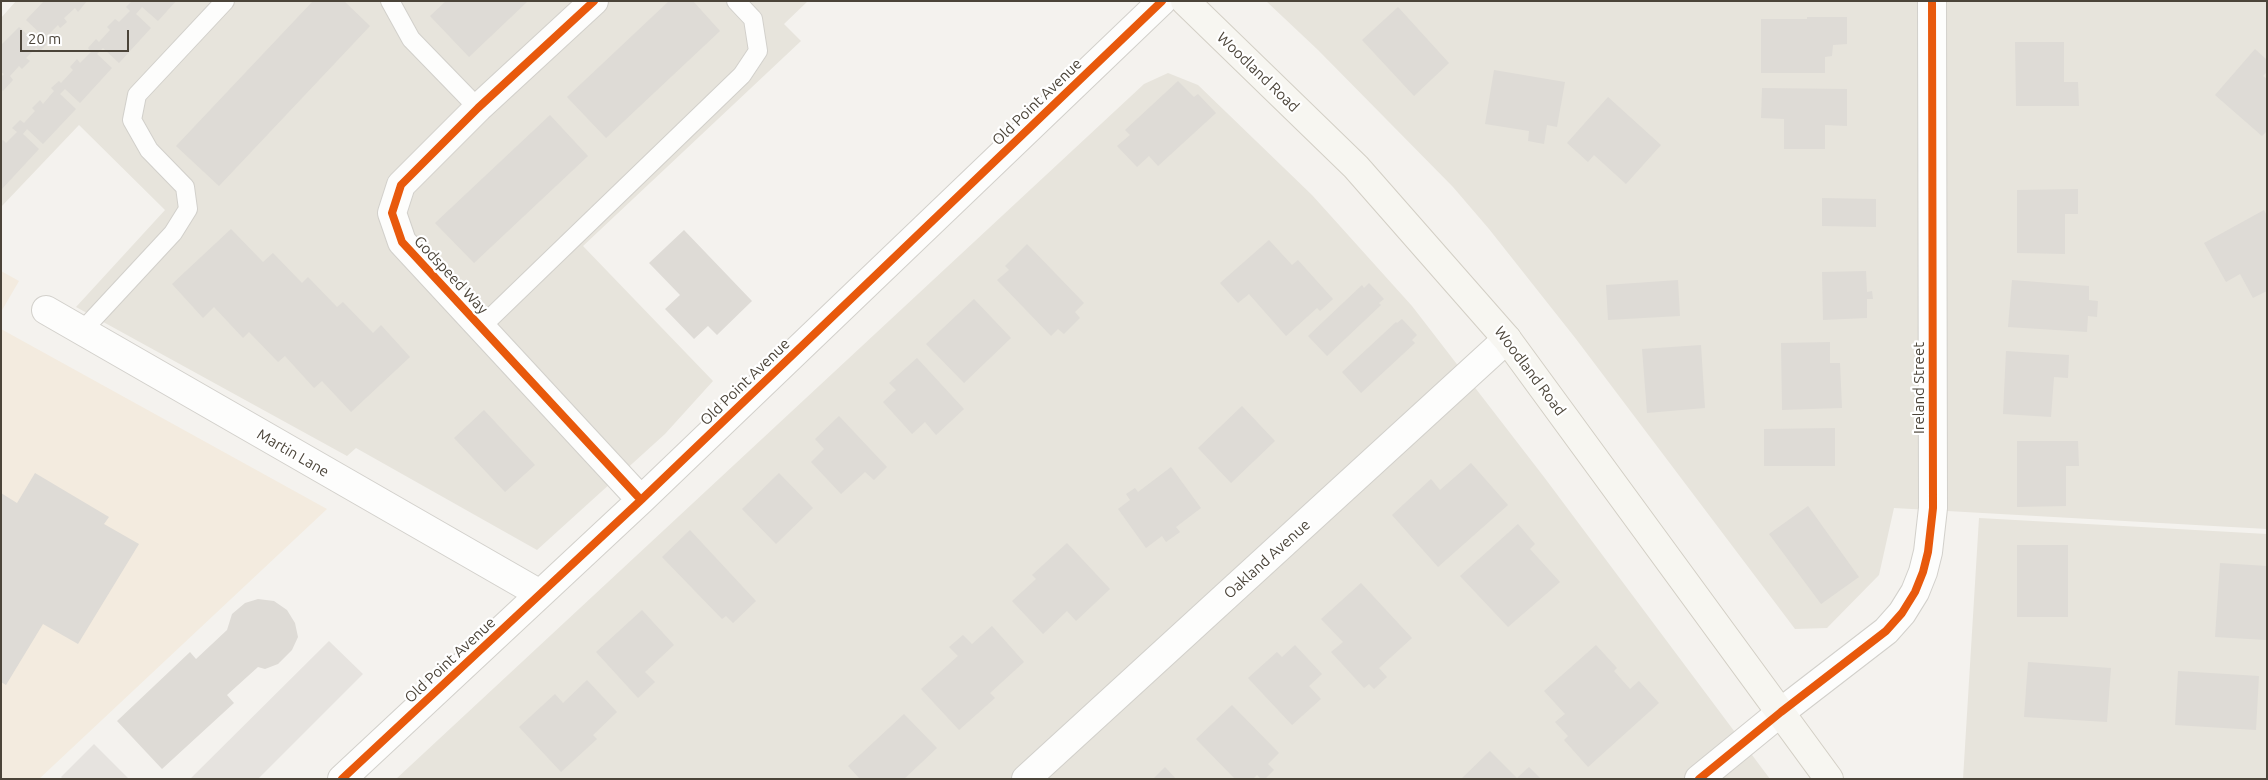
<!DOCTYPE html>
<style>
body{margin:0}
#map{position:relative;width:2268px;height:780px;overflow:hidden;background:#f4f2ee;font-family:Ubuntu,sans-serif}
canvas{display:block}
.frame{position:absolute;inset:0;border:2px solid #4b4439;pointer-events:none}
.scale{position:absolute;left:20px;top:30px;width:109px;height:22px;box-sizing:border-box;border:2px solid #4b4439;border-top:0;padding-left:6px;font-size:15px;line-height:18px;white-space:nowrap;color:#4b4439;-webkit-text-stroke:4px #fff;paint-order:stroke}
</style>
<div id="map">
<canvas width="2268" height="780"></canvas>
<div class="frame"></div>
<div class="scale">20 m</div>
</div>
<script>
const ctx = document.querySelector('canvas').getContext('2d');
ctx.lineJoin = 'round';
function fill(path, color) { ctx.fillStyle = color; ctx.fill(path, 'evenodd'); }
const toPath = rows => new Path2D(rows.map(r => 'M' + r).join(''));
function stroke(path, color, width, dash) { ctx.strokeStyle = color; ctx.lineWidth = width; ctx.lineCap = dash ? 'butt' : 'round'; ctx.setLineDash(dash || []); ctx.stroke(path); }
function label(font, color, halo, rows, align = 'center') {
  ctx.font = font + ' Ubuntu,sans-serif'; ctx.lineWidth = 4.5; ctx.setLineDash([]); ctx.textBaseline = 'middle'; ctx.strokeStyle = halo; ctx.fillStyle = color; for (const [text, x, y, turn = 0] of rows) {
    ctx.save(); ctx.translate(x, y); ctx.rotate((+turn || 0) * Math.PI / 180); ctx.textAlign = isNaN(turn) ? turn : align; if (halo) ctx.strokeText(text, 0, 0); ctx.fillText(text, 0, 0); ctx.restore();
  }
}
fill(toPath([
 [16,1,808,1,784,24,801,41,583,246,713,381,665,434,537,550,356,448,347,456,76,307,165,210,79,125,1,207,1,18],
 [1266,1,2267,1,2267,529,1894,508,1879,575,1827,628,1795,629,1576,339,1489,229,1453,187,1318,50],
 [1168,73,1198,85,1312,195,1412,306,1544,477,1770,779,396,779,1144,84],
 [1979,518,2267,534,2267,779,1963,779]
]), '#e7e4dc');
fill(toPath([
 [1,271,19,281,1,312],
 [1,329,327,509,39,779,1,779]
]), '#f3ebdf');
fill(toPath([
 [329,641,363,674,258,779,190,779],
 [94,744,129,779,63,779,61,777]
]), '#e6e3df');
fill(toPath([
 [44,1,87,1,78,12,75,8,64,18,67,22,60,28,58,25,47,36,51,40,40,51,36,48,26,58,30,61,22,69,19,66,10,76,13,80,3,91,1,89,1,77,4,74,1,72,1,45,19,27,35,42,42,35,26,20],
 [132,1,176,1,158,21,142,7,136,14,151,28,119,63,103,48,97,54,112,68,80,103,65,89,60,94,76,109,43,144,27,129,23,134,39,149,1,190,1,141,3,140,6,143,17,132,12,128,20,120,24,123,35,111,32,108,40,100,43,104,54,91,51,88,59,81,61,83,73,70,70,67,77,59,80,63,91,52,88,48,96,39,99,42,110,30,107,27,115,19,119,22,130,11,126,7],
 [313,1,344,1,370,26,219,186,176,146],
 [446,1,528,1,469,57,430,16],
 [669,1,693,1,720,31,606,138,567,97],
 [1398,7,1449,63,1414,96,1362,40],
 [1807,17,1847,17,1847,44,1833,45,1832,56,1825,57,1825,73,1761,73,1761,19,1807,19],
 [2015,42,2064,42,2064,82,2078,82,2079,106,2016,106],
 [2255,49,2267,60,2267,72,2263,76,2267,79,2267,131,2262,136,2215,95],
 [1494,70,1565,82,1557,127,1547,125,1544,144,1528,141,1529,131,1485,124],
 [1178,81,1194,97,1198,94,1216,113,1158,166,1149,156,1137,167,1117,146,1130,135,1125,130],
 [1762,88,1847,89,1847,126,1825,125,1825,149,1784,149,1784,119,1761,118],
 [1608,97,1661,145,1626,184,1594,155,1588,162,1567,143],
 [550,115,588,156,474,263,435,223],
 [2078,189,2078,214,2065,214,2065,254,2017,253,2017,190],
 [1822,198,1876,199,1876,227,1822,226],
 [2264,210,2267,216,2267,291,2253,298,2240,274,2226,282,2204,243],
 [231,229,263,262,273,253,302,283,308,277,337,307,343,302,373,333,381,325,410,357,351,412,322,381,314,388,285,356,278,362,249,332,243,338,214,307,203,318,172,284],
 [684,230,752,301,717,335,708,326,694,339,665,309,680,295,649,263],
 [1269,240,1292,265,1298,260,1333,299,1320,311,1317,308,1286,336,1249,294,1238,303,1220,283],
 [1027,244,1084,303,1075,312,1080,318,1064,334,1058,329,1051,336,997,280,1009,270,1005,266],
 [1866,271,1867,292,1872,291,1873,299,1867,299,1867,318,1823,320,1822,272],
 [1678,280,1680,316,1608,320,1606,285],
 [2012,280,2089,286,2089,300,2098,301,2097,317,2088,316,2087,332,2008,327],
 [1369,283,1384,299,1379,303,1381,305,1327,356,1308,336,1362,285,1364,288],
 [974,299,1011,338,964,383,926,344],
 [1402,319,1417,335,1412,340,1415,343,1361,393,1342,372,1396,322,1397,323],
 [1830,342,1830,363,1840,363,1842,408,1782,410,1781,343],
 [1701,345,1705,408,1647,413,1642,349],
 [2006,351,2069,355,2068,378,2054,377,2051,417,2003,414],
 [917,358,964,409,936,435,925,422,912,434,883,402,896,390,889,383],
 [1242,406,1275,441,1231,483,1198,448],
 [484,410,535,465,505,492,454,438],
 [839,416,887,467,874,480,865,472,841,494,811,462,824,449,815,439],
 [1835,428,1835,466,1764,466,1764,429],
 [2017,441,2078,441,2079,466,2066,466,2066,506,2017,507],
 [1471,463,1508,505,1438,567,1392,515,1431,479,1440,490],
 [1171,467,1201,508,1176,527,1180,532,1166,542,1162,536,1146,548,1118,509,1130,500,1126,494,1135,488,1138,492],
 [35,473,109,517,104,524,139,544,78,644,43,624,6,685,1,682,1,493,17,503],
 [779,473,813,508,776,544,742,509],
 [1808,506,1859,577,1821,604,1769,534],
 [1518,524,1535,544,1530,549,1560,582,1508,627,1460,576],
 [690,530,756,601,733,623,726,616,722,619,662,557],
 [1067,543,1110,589,1076,621,1067,611,1043,634,1012,601,1036,579,1032,575],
 [2017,545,2068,545,2068,617,2017,617],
 [2220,563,2267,566,2266,640,2215,637],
 [1361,583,1412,638,1379,668,1387,677,1374,689,1369,684,1364,688,1331,652,1343,642,1321,619],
 [258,599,274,601,287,610,295,623,298,637,292,650,278,664,265,669,258,667,227,695,234,703,162,769,117,721,190,652,196,659,227,630,232,614,245,603],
 [642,610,674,645,645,672,655,682,638,698,596,652],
 [992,626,1024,662,990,693,995,698,959,730,921,689,958,656,949,647,963,635,972,644],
 [1295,645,1322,674,1309,686,1321,699,1292,725,1248,678,1277,652,1282,657],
 [1596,645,1617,668,1614,671,1630,689,1639,681,1659,703,1588,767,1564,740,1568,736,1555,722,1565,714,1544,691],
 [2028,662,2111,668,2107,722,2024,717],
 [2178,671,2259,676,2256,730,2175,725],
 [587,680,617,712,593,735,597,739,561,772,519,727,555,694,563,703],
 [1232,705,1279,753,1268,764,1274,770,1265,779,1261,779,1257,775,1253,779,1235,779,1196,739],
 [904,714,937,748,904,779,860,779,848,766],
 [1490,751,1517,778,1529,767,1541,779,1461,779],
 [1165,767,1176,779,1153,779]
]), '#dedbd6');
const service = toPath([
 [390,1,411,39,478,108],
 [481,327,742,75,758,51,753,19,736,1],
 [82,331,173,233,188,209,185,187,149,150,132,120,137,95,225,1]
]);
const minor = toPath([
 [594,1,478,108,401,185,392,213,402,242,641,500],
 [46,310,540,594],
 [342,779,641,500,1162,1],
 [1026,779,1507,339],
 [1699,779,1781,712,1886,631,1902,613,1915,592,1923,572,1928,552,1933,508,1932,1]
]);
const secondary = toPath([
 [1185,1,1356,167,1507,339,1829,779]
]);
stroke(service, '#d2d0cb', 20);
stroke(minor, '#d2d0cb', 30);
stroke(secondary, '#d3cfc5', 30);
stroke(service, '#fdfdfc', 18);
stroke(minor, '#fdfdfc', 28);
stroke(secondary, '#f7f6f1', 28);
stroke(toPath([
 [594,1,478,108,401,185,392,213,402,242,641,500],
 [342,779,641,500,1162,1],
 [1699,779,1781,712,1886,631,1902,613,1915,592,1923,572,1928,552,1933,508,1932,1]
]), '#e8590c', 8);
label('15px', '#4b4439', '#fff', [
 ["Woodland Road",1258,72,44],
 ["Old Point Avenue",1037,102,-44],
 ["Godspeed Way",451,275,47],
 ["Woodland Road",1530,371,53],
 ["Old Point Avenue",745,382,-44],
 ["Ireland Street",1919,388,-90],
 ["Martin Lane",293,453,30],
 ["Oakland Avenue",1267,559,-42],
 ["Old Point Avenue",450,660,-43]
]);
</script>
